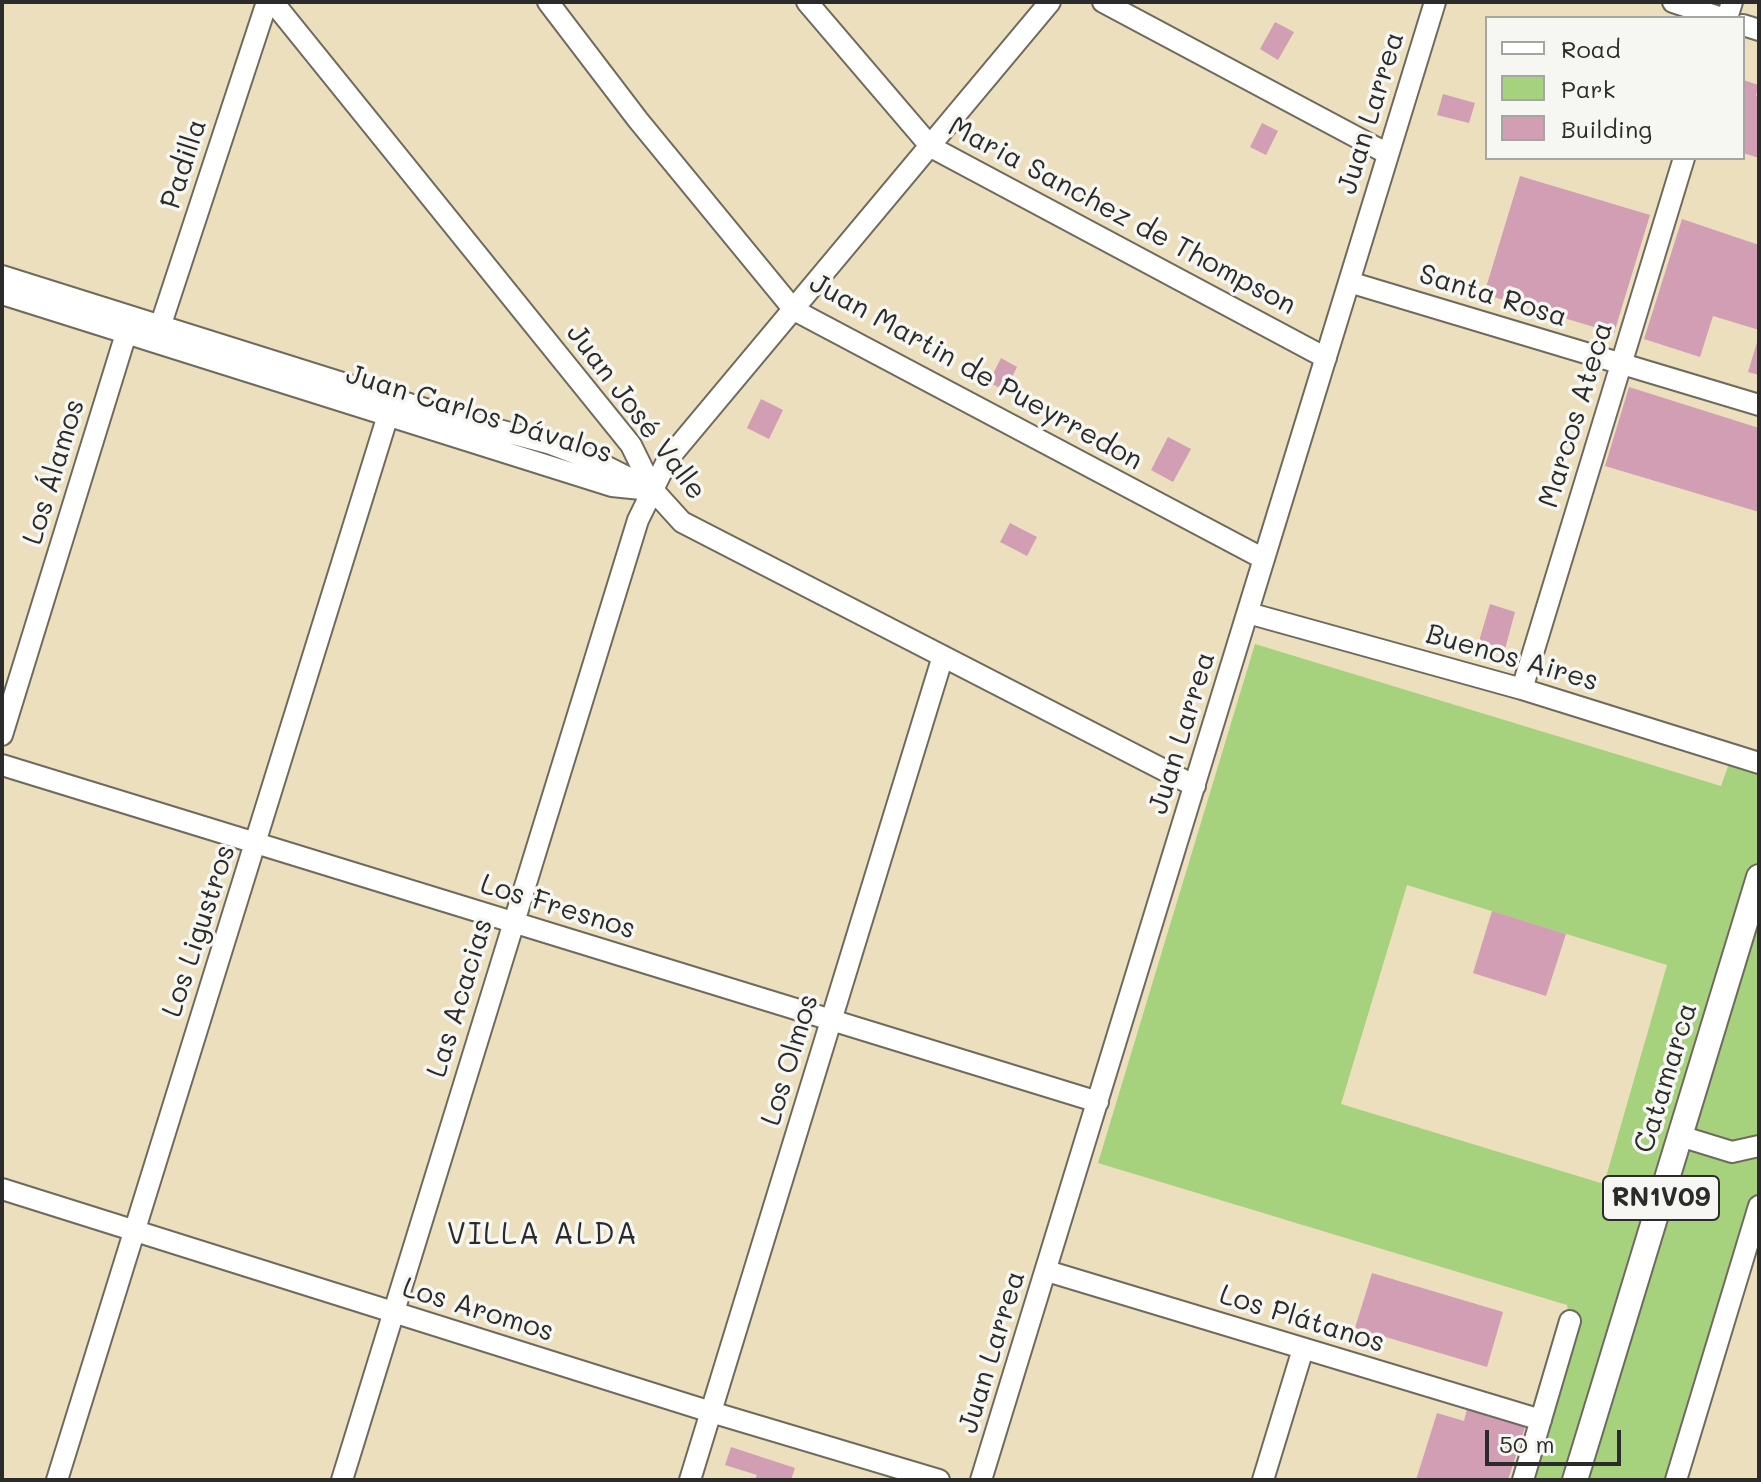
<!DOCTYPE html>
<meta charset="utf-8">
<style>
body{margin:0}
#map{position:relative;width:1761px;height:1482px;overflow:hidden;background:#ecdfbd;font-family:Mali,sans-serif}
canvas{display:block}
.frame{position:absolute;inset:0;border:4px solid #2b2b2b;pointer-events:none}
.legend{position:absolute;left:1485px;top:16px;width:260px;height:144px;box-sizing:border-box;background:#f6f6f2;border:2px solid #a5a5a2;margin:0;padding:10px 14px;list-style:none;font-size:24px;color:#2b2b2b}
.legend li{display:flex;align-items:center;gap:16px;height:40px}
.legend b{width:40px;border:2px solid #a5a5a2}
.scale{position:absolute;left:1485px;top:1430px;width:136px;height:36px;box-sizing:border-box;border:4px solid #2b2b2b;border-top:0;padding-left:10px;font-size:24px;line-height:28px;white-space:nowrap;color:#2b2b2b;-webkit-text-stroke:6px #f6f6f2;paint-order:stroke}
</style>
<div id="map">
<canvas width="1761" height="1482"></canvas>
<div class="frame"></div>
<ul class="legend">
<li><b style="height:10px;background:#fff"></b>Road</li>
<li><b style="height:22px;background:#a6d17d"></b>Park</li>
<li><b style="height:22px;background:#d19eb4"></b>Building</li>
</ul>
<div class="scale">50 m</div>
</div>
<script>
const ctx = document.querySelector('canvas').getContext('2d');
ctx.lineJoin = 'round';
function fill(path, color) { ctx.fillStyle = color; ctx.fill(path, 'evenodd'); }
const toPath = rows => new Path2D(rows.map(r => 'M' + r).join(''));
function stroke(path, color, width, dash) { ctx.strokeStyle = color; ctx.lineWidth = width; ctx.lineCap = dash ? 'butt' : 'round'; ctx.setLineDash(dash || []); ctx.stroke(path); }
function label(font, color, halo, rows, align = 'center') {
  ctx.font = font + ' Mali,sans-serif'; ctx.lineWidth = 7; ctx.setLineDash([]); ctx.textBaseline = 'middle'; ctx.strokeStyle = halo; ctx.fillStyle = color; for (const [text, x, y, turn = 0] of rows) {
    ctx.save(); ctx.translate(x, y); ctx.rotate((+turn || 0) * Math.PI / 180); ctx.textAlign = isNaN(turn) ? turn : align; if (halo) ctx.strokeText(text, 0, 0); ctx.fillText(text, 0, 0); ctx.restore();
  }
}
fill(toPath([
 [1255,644,1721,786,1732,755,1759,763,1759,1206,1676,1480,1523,1480,1570,1321,1567,1305,1098,1163],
 [1407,885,1667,965,1604,1184,1341,1104]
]), '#a6d17d');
fill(toPath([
 [1275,22,1294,32,1278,60,1260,49],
 [1743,80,1759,85,1756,96,1759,97,1759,158,1743,153],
 [1443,94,1475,103,1469,123,1437,115],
 [1262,123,1278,131,1266,155,1250,147],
 [1520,176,1650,215,1614,333,1484,294],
 [1682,219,1759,245,1759,330,1713,316,1700,357,1644,339],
 [1758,339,1759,339,1759,375,1748,372],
 [1001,358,1017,367,1005,391,989,382],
 [1629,387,1759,428,1759,512,1605,466],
 [761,399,783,410,769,439,747,428],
 [1168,437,1191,449,1173,482,1151,470],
 [1010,523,1037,537,1027,556,1000,542],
 [1490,604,1515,612,1505,649,1479,641],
 [1492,911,1566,934,1546,996,1473,973],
 [1372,1273,1503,1312,1487,1367,1355,1328],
 [1467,1409,1525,1427,1508,1480,1416,1480,1437,1413,1464,1421],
 [731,1447,795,1468,791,1480,755,1480,757,1475,725,1465]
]), '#d19eb4');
const minor = toPath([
 [273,2,631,445,653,490,682,522,1195,786],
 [548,2,638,120,794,310,1264,559],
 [807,2,931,147,1326,358],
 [1103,2,1388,154],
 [1673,2,1722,18],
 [1727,18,1732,2],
 [1743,25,1759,30],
 [2,276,457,419,548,443,595,461,653,490],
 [1349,282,1759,405],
 [2,294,612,486,641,489],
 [157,336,267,2],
 [1248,613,1522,689,1759,763],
 [1522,689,1684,158],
 [2,735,129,324],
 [2,765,1098,1102],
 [1680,1136,1732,1152,1759,1146],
 [2,1189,711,1412,939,1480],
 [1047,1271,1541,1420],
 [57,1480,393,399],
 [342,1480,638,520,668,459,1050,2],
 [690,1480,943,656],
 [981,1480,1435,2],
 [1263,1480,1303,1349],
 [1523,1480,1570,1321],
 [1676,1480,1759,1206]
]);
const major = toPath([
 [1575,1480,1759,877]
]);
stroke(minor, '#6f6a5e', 24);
stroke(major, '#6f6a5e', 28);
stroke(minor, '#fff', 20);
stroke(major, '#fff', 24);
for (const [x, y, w] of [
 [1661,1198,116]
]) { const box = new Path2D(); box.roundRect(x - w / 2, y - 22, w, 44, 6); ctx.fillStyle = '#f6f6f2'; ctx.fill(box); stroke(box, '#2b2b2b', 2); }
label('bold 26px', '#2b2b2b', null, [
 ["RN1V09",1661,1198]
]);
label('28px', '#2b2b2b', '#f6f6f2', [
 ["Juan Larrea",1371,113,-73],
 ["Padilla",184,164,-72],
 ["Maria Sanchez de Thompson",1122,216,28],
 ["Santa Rosa",1493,296,17],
 ["Juan Martin de Pueyrredon",976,372,29],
 ["Juan José Valle",636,412,53],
 ["Juan Carlos Dávalos",479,414,17],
 ["Marcos Ateca",1576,415,-73],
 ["Los Álamos",54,472,-73],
 ["Buenos Aires",1512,658,16],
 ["Juan Larrea",1182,733,-73],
 ["Los Fresnos",558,907,17],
 ["Los Ligustros",199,931,-72],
 ["Las Acacias",460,998,-73],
 ["Los Olmos",790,1060,-73],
 ["Catamarca",1666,1078,-73],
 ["Los Aromos",478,1310,17],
 ["Los Plátanos",1302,1319,17],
 ["Juan Larrea",992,1352,-73]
]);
ctx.letterSpacing = '2px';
label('30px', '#2b2b2b', '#f6f6f2', [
 ["VILLA ALDA",543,1235]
]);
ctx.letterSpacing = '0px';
</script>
